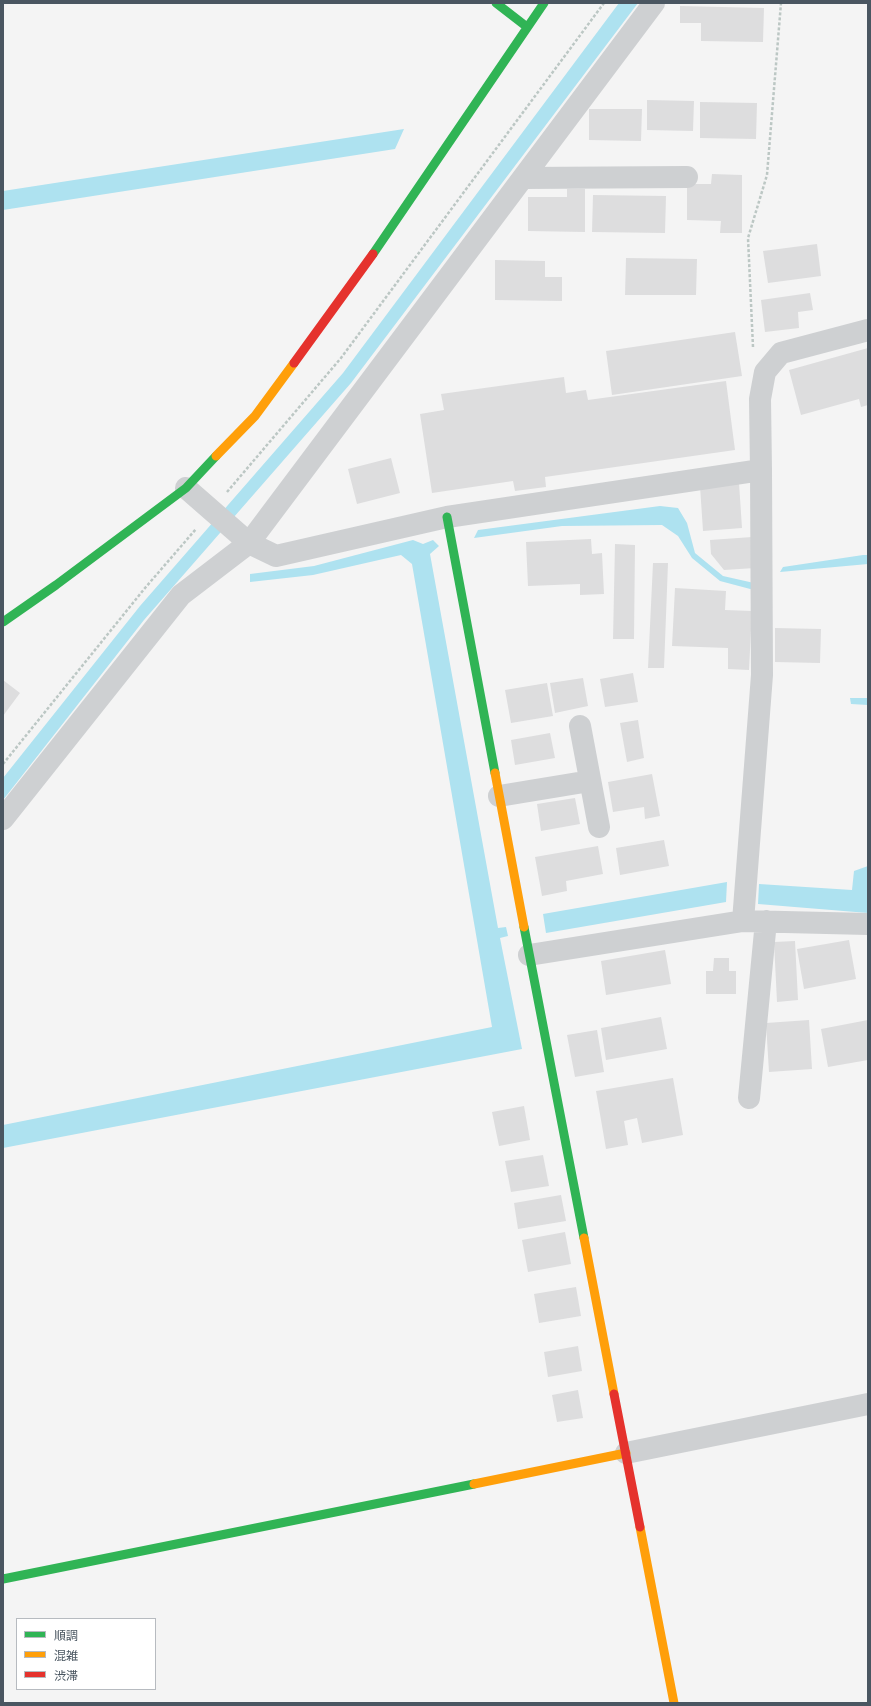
<!DOCTYPE html>
<meta charset="utf-8">
<style>
body{margin:0}
#map{position:relative;width:871px;height:1706px;overflow:hidden;background:#f4f4f4;font-family:Rubik,"Noto Sans JP",sans-serif}
canvas{display:block}
.frame{position:absolute;inset:0;border:4px solid #4a5661;pointer-events:none}
.legend{position:absolute;left:16px;top:1618px;width:140px;height:72px;box-sizing:border-box;background:#fff;border:1px solid #b7bbc0;margin:0;padding:5px 7px;list-style:none;font-size:12px;color:#4a5661}
.legend li{display:flex;align-items:center;gap:8px;height:20px}
.legend b{width:20px;border:1px solid #b7bbc0}
</style>
<div id="map">
<canvas width="871" height="1706"></canvas>
<div class="frame"></div>
<ul class="legend">
<li><b style="height:5px;background:#30b455"></b>順調</li>
<li><b style="height:5px;background:#ff9f0a"></b>混雑</li>
<li><b style="height:5px;background:#e5322d"></b>渋滞</li>
</ul>
</div>
<script>
const ctx = document.querySelector('canvas').getContext('2d');
ctx.lineJoin = 'round';
function fill(path, color) { ctx.fillStyle = color; ctx.fill(path, 'evenodd'); }
const toPath = rows => new Path2D(rows.map(r => 'M' + r).join(''));
function stroke(path, color, width, dash) { ctx.strokeStyle = color; ctx.lineWidth = width; ctx.lineCap = dash ? 'butt' : 'round'; ctx.setLineDash(dash || []); ctx.stroke(path); }
fill(toPath([
 [619,3,638,3,351,383,144,620,3,800,3,778,140,606,343,373],
 [404,129,395,149,3,210,3,191],
 [660,506,678,508,687,523,695,553,723,576,754,583,754,590,720,581,692,558,678,536,662,525,562,526,474,538,478,530],
 [413,540,423,544,433,540,439,546,430,554,498,928,506,927,508,936,500,938,522,1049,3,1148,3,1125,492,1027,412,564,401,555,313,575,250,582,250,574,314,566],
 [863,555,868,555,868,564,780,572,783,567],
 [850,698,868,698,868,705,851,704],
 [868,866,868,913,758,904,759,884,852,890,854,871],
 [727,882,726,902,546,933,543,914]
]), '#aee2f0');
fill(toPath([
 [680,6,764,8,763,42,701,41,701,23,680,23],
 [647,100,694,101,693,131,647,130],
 [700,102,757,103,756,139,700,138],
 [589,109,642,109,641,141,589,140],
 [712,174,742,175,742,233,720,233,721,221,687,220,687,184,711,184],
 [567,189,585,189,585,232,528,231,528,197,567,197],
 [593,195,666,196,665,233,592,232],
 [817,244,821,276,768,283,763,251],
 [626,258,697,259,696,295,625,295],
 [495,260,545,261,545,277,562,277,562,301,495,300],
 [810,293,813,310,798,312,799,328,765,332,761,300],
 [735,332,742,376,612,395,606,351],
 [868,348,868,405,861,407,859,399,801,415,789,370],
 [564,377,566,393,586,390,588,400,726,381,735,450,545,477,546,487,515,491,513,481,432,493,420,414,444,410,441,394],
 [391,458,400,493,357,504,348,469],
 [739,483,742,528,703,531,700,486],
 [752,537,755,568,724,570,711,554,710,540],
 [591,539,592,554,602,553,604,594,580,595,580,584,528,586,526,542],
 [615,544,635,545,634,639,613,639],
 [653,563,668,563,664,668,648,668],
 [675,588,726,591,725,610,752,611,749,670,728,669,728,648,672,646],
 [775,628,821,629,820,663,775,662],
 [633,673,638,702,605,707,600,679],
 [583,678,588,706,555,713,550,683],
 [3,680,20,693,3,716],
 [547,683,553,716,511,723,505,690],
 [638,720,644,758,627,762,620,723],
 [550,733,555,758,515,765,511,740],
 [652,774,660,816,645,819,644,807,613,812,608,782],
 [575,798,580,824,541,831,537,804],
 [664,840,669,866,620,875,616,848],
 [598,846,603,874,566,881,567,891,542,896,535,857],
 [849,940,856,979,804,989,797,949],
 [795,941,798,1000,777,1002,774,942],
 [665,950,671,984,606,995,601,961],
 [714,958,729,958,729,971,736,971,736,994,706,994,706,971,713,971],
 [661,1017,667,1049,606,1060,601,1028],
 [809,1020,812,1069,769,1072,766,1023],
 [868,1020,868,1060,828,1067,821,1029],
 [597,1030,604,1072,575,1077,567,1035],
 [673,1078,683,1135,642,1143,637,1118,624,1121,628,1145,606,1149,596,1091],
 [524,1106,530,1140,499,1146,492,1112],
 [543,1155,549,1186,511,1192,505,1161],
 [561,1195,566,1221,518,1229,514,1203],
 [565,1232,571,1264,528,1272,522,1240],
 [576,1287,581,1316,539,1323,534,1294],
 [578,1346,582,1371,548,1377,544,1352],
 [578,1390,583,1418,557,1422,552,1395]
]), '#ddddde');
stroke(toPath([
 [753,347,748,238,767,175,781,3],
 [227,492,341,358,604,3],
 [3,764,145,588,196,529]
]), '#bcc7c4', 2.5, [3, 2]);
stroke(toPath([
 [524,178,687,177],
 [186,488,249,543,276,556,447,517,761,470,760,399,765,372,781,353,868,330],
 [580,726,599,827],
 [499,796,590,781],
 [3,819,181,595,249,543,654,3],
 [743,921,762,675,761,470],
 [529,955,743,921,868,924],
 [749,1098,766,921],
 [626,1453,868,1404]
]), '#ced0d2', 22);
stroke(toPath([
 [496,3,527,27],
 [373,254,544,3],
 [447,517,495,773],
 [3,622,56,585,186,488,216,456],
 [524,927,584,1238],
 [3,1579,474,1484]
]), '#30b455', 9);
stroke(toPath([
 [216,456,255,416,294,363],
 [495,773,524,927],
 [584,1238,614,1394],
 [474,1484,626,1453],
 [640,1527,674,1703]
]), '#ff9f0a', 9);
stroke(toPath([
 [294,363,373,254],
 [614,1394,640,1527]
]), '#e5322d', 9);
</script>
